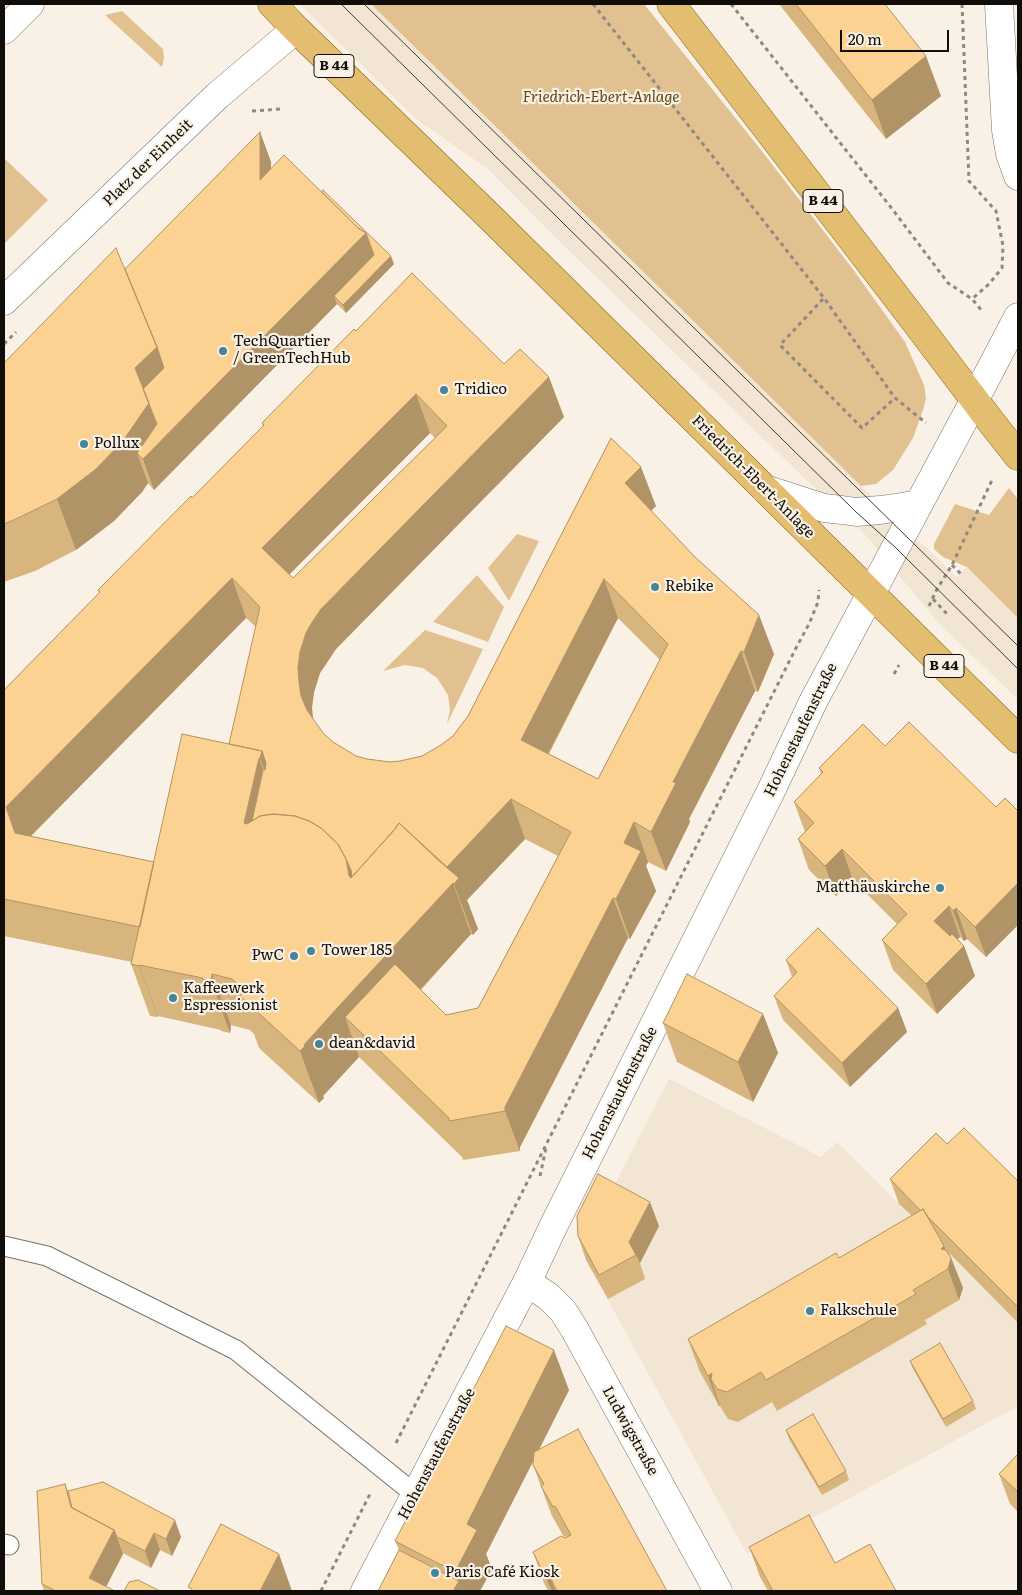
<!DOCTYPE html>
<meta charset="utf-8">
<style>
body{margin:0}
#map{position:relative;width:1022px;height:1595px;overflow:hidden;background:#f9f1e5;font-family:Literata,serif}
canvas{display:block}
.frame{position:absolute;inset:0;border:5px solid #110e0a;pointer-events:none}
.scale{position:absolute;left:840px;top:30px;width:109px;height:22px;box-sizing:border-box;border:2px solid #110e0a;border-top:0;padding-left:6px;font-size:15px;line-height:18px;white-space:nowrap;color:#110e0a;-webkit-text-stroke:4px #f9f1e5;paint-order:stroke}
</style>
<div id="map">
<canvas width="1022" height="1595"></canvas>
<div class="frame"></div>
<div class="scale">20 m</div>
</div>
<script>
const ctx = document.querySelector('canvas').getContext('2d');
ctx.lineJoin = 'round';
function fill(path, color) { ctx.fillStyle = color; ctx.fill(path, 'evenodd'); }
const toPath = rows => new Path2D(rows.map(r => 'M' + r).join(''));
function stroke(path, color, width, dash) { ctx.strokeStyle = color; ctx.lineWidth = width; ctx.lineCap = dash ? 'butt' : 'round'; ctx.setLineDash(dash || []); ctx.stroke(path); }
function label(font, color, halo, rows, align = 'center') {
  ctx.font = font + ' Literata,serif'; ctx.lineWidth = 4.5; ctx.setLineDash([]); ctx.textBaseline = 'middle'; ctx.strokeStyle = halo; ctx.fillStyle = color; for (const [text, x, y, turn = 0] of rows) {
    ctx.save(); ctx.translate(x, y); ctx.rotate((+turn || 0) * Math.PI / 180); ctx.textAlign = isNaN(turn) ? turn : align; if (halo) ctx.strokeText(text, 0, 0); ctx.fillText(text, 0, 0); ctx.restore();
  }
}
fill(toPath([
 [300,4,371,4,861,486,957,577,967,567,1018,618,1018,700,937,621,862,531,802,476,559,241,488,169,416,119],
 [669,1079,821,1157,837,1142,1018,1323,1018,1406,747,1554,586,1260,586,1240]
]), '#f2e5d3');
fill(toPath([
 [371,4,644,4,761,150,852,268,905,342,924,385,926,398,923,410,913,438,893,470,876,484,861,486],
 [122,11,163,49,164,58,162,67,105,15],
 [4,158,48,200,4,244],
 [1009,488,1018,499,1018,618,967,567,943,557,934,549,934,544,955,504,989,515],
 [517,534,539,541,509,601,488,568],
 [477,575,504,607,488,642,433,622],
 [425,630,483,649,447,724,450,710,448,695,437,678,423,668,405,665,383,671]
]), '#e1c190');
const service = toPath([
 [4,1246,47,1256,236,1350,416,1495],
 [4,1544,9,1545]
]);
const minor = toPath([
 [999,4,1006,130,1010,154,1018,176],
 [4,30,30,4],
 [4,301,217,96,296,29],
 [975,399,1018,317],
 [527,1282,549,1297,563,1311,575,1330,718,1591]
]);
const secondary = toPath([
 [765,489,824,508,842,510,856,512,880,510,902,507,918,504],
 [365,1591,527,1282,554,1225,770,793,814,700,975,399]
]);
const primary = toPath([
 [272,4,296,29,491,218,1018,739],
 [671,4,914,320,992,423,1018,456]
]);
stroke(service, '#797268', 21);
stroke(minor, '#797268', 29);
stroke(secondary, '#797268', 29);
stroke(primary, '#8d6410', 29);
stroke(toPath([
 [593,4,824,298,895,398,926,423],
 [731,4,893,210,948,283,972,299,983,312],
 [962,4,969,181,996,211,1003,246,1002,268,989,284,972,299],
 [252,111,281,109],
 [823,299,780,345,862,428,895,398],
 [4,344,16,332],
 [952,565,961,574],
 [933,599,948,615],
 [929,606,937,589,952,565,993,478],
 [894,674,899,665],
 [540,1176,546,1148],
 [396,1443,797,646,809,624,818,602,819,590],
 [321,1591,370,1494]
]), '#8f8981', 3, [4, 4]);
stroke(service, '#fff', 19);
stroke(minor, '#fff', 28);
stroke(secondary, '#fff', 28);
stroke(primary, '#e3be71', 28);
stroke(toPath([
 [341,4,856,512,895,547,1018,669],
 [364,4,1018,646]
]), '#403c36', 1);
fill(toPath([
 [779,4,885,4,941,96,886,139],
 [260,132,271,162,271,168,394,264,346,313,337,304,154,490,148,483,142,492,114,521,76,550,35,571,4,582,4,363,125,269],
 [356,331,504,364,564,417,336,649,320,673,314,692,312,707,313,719,323,733,333,742,356,756,367,759,390,762,400,761,422,756,441,745,453,736,468,716,611,438,656,506,651,510,774,654,758,692,755,691,689,819,690,822,666,871,648,862,646,866,656,891,630,939,628,938,520,1147,520,1151,463,1160,462,1157,359,1057,323,1096,324,1098,319,1103,259,1048,254,1034,250,1030,231,1025,230,1033,221,1031,221,1030,158,1016,158,1017,150,1016,131,964,132,962,4,936,4,690,99,593,98,590,192,498,263,426,262,423],
 [430,433,435,438,293,578,289,574],
 [246,618,256,627,229,744,154,862,31,836],
 [618,618,660,660,598,779,549,754],
 [525,839,558,856,478,1008,446,1015,421,990,471,934,473,935,478,929,467,900],
 [885,746,996,807,1018,811,1018,925,986,957,967,939,964,941,960,937,957,939,964,946,975,976,937,1014,893,970,882,940,897,924,853,880,836,896,809,870,798,839,805,832,794,802,821,774,819,768],
 [786,960,898,1008,907,1032,850,1087,783,1020,774,996,792,977],
 [763,1014,778,1053,753,1102,677,1062,663,1023],
 [947,1144,1018,1181,1018,1323,949,1253,963,1288,959,1300,925,1320,927,1324,777,1411,772,1402,738,1422,728,1419,720,1406,719,1406,699,1370,688,1339,839,1258,912,1216,899,1204,890,1179],
 [659,1226,640,1263,645,1279,608,1299,586,1260,578,1236],
 [910,1361,973,1401,976,1409,946,1427,913,1369],
 [569,1390,539,1450,667,1591,548,1591,544,1583,533,1552,567,1538,566,1536,564,1537,552,1516,533,1465,534,1460,486,1554,492,1569,480,1591,378,1591,399,1550,395,1541],
 [786,1430,846,1471,849,1480,822,1495,789,1439],
 [1018,1454,1018,1512,1010,1504,999,1474],
 [65,1484,68,1491,181,1537,172,1556,160,1550,151,1568,123,1553,106,1587,115,1591,44,1591,42,1584],
 [749,1547,835,1563,896,1591,768,1591,760,1577]
]), '#d9b57e');
fill(toPath([
 [926,56,941,96,886,139,872,100],
 [260,132,271,162,271,210,260,180],
 [366,233,377,264,334,296,337,304,154,490,143,459,137,453,148,483,142,492,114,521,76,550,57,499,135,368,157,347],
 [391,256,394,264,346,313,343,305],
 [549,377,564,417,336,649,320,673,314,692,312,707,313,722,316,736,301,696,299,682,298,668,300,652,306,633,311,624,321,609],
 [416,394,430,433,277,587,262,548],
 [641,467,656,506,640,522,625,483],
 [232,578,246,618,21,846,15,833,6,807],
 [604,579,618,618,535,779,521,740],
 [759,615,774,654,758,692,744,652],
 [741,651,755,691,689,819,690,822,666,871,651,832,673,782],
 [262,751,281,803,279,810,260,758],
 [259,758,278,810,266,875,244,823],
 [511,799,525,839,467,900,478,929,473,935,454,884,453,883,471,934,371,1043,345,1017,359,1057,323,1096,324,1098,319,1103,300,1051,304,1045,442,872],
 [634,822,648,862,646,866,656,891,630,939,616,899,624,843],
 [403,835,370,929,349,876,346,859],
 [842,849,853,880,836,896,825,866],
 [1018,883,1018,925,986,957,975,927],
 [613,898,628,938,520,1147,520,1151,505,1111,505,1107],
 [949,906,960,937,945,951,934,921],
 [956,908,967,939,964,941,953,911],
 [964,946,975,976,937,1014,926,984],
 [139,965,158,1016,158,1017,139,966],
 [212,974,231,1025,230,1033,211,981],
 [898,1008,907,1032,850,1087,842,1063],
 [763,1014,778,1053,753,1102,738,1062],
 [650,1202,659,1226,640,1263,636,1255,629,1242],
 [944,1246,950,1262,951,1258,963,1288,959,1300,941,1249],
 [554,1350,569,1390,486,1554,492,1569,480,1591,453,1591,459,1581,455,1572,467,1524],
 [712,1373,711,1379,720,1406,719,1406,708,1376],
 [175,1520,181,1537,172,1556,166,1539],
 [114,1530,123,1554,104,1591,89,1578],
 [154,1533,160,1550,151,1568,145,1551],
 [279,1554,292,1591,260,1591],
 [550,1577,555,1591,552,1591,547,1580]
]), '#b09366');
const building = toPath([
 [796,4,885,4,926,56,872,100,796,4],
 [260,132,260,180,284,155,358,228,366,233,143,459,137,453,157,424,143,389,164,368,157,347,125,269,260,132],
 [323,190,391,256,343,305,334,296,374,255,366,233,358,228,322,192,323,190],
 [116,248,157,347,135,368,149,403,123,441,96,469,57,499,16,519,4,524,4,363,116,248],
 [412,273,504,364,520,349,549,377,321,609,311,624,306,633,300,652,298,668,299,682,301,696,307,710,323,733,333,742,356,756,367,759,390,762,400,761,422,756,441,745,453,736,468,716,611,438,641,467,625,483,695,557,759,615,744,652,741,651,673,782,676,783,651,832,634,822,624,843,641,851,616,899,613,898,505,1107,505,1111,449,1121,449,1118,345,1017,395,964,446,1015,478,1008,571,832,511,799,447,867,399,823,395,829,352,877,351,870,346,859,338,844,321,828,309,821,295,816,273,814,260,816,252,821,263,770,265,770,266,763,262,751,229,744,260,607,232,578,6,807,15,833,154,862,140,927,4,899,4,690,100,592,98,590,191,496,192,498,264,425,262,423,354,329,356,331,412,273],
 [416,394,447,426,293,578,262,548,416,394],
 [604,579,668,644,598,779,521,740,604,579],
 [909,722,996,807,1005,798,1018,811,1018,883,975,927,956,908,953,911,949,906,934,921,950,936,952,934,964,946,926,984,882,940,907,914,842,849,825,866,798,839,814,823,794,802,823,772,819,768,863,724,885,746,909,722],
 [182,734,262,751,260,758,259,758,244,823,247,824,260,816,273,814,295,816,309,821,321,828,338,844,346,859,349,876,351,878,395,829,399,823,438,860,459,878,454,884,453,883,340,1005,304,1045,305,1046,300,1051,240,996,245,991,232,979,212,974,211,981,202,979,203,978,139,965,139,966,131,964,182,734],
 [818,928,898,1008,842,1063,774,996,797,972,786,960,818,928],
 [687,974,763,1014,738,1062,663,1023,687,974],
 [964,1128,1018,1181,1018,1307,928,1217,923,1209,921,1211,890,1179,936,1133,947,1144,964,1128],
 [598,1174,650,1202,629,1242,636,1255,599,1275,578,1236,577,1216,598,1174],
 [923,1209,944,1246,941,1249,946,1250,951,1258,948,1269,913,1290,916,1294,766,1380,761,1372,727,1392,717,1389,711,1379,712,1373,708,1376,688,1339,836,1253,839,1258,923,1209],
 [506,1326,554,1350,467,1524,477,1530,455,1572,395,1541,506,1326],
 [940,1343,973,1401,943,1419,910,1361,940,1343],
 [813,1414,846,1471,819,1487,786,1430,813,1414],
 [578,1429,667,1591,557,1591,550,1577,547,1580,533,1552,561,1536,565,1538,571,1535,555,1506,553,1507,541,1486,544,1484,533,1465,534,1452,578,1429],
 [1018,1454,1018,1492,999,1474,1018,1454],
 [103,1482,175,1520,166,1539,154,1533,145,1551,117,1537,114,1530,72,1508,68,1491,103,1482],
 [65,1484,71,1507,114,1530,89,1578,115,1591,56,1591,42,1584,37,1491,65,1484],
 [809,1515,835,1563,870,1544,896,1591,773,1591,749,1547,809,1515],
 [221,1524,279,1554,260,1591,191,1591,192,1589,188,1587,221,1524],
 [399,1550,459,1581,453,1591,378,1591,399,1550],
 [138,1580,160,1591,124,1591,129,1582,138,1580]
]);
fill(building, '#fcd292');
stroke(building, '#b09366', 1);
for (const [x, y, r, color] of [
 [223,351,5,"#458499"],
 [444,390,5,"#458499"],
 [84,444,5,"#458499"],
 [655,587,5,"#458499"],
 [940,888,5,"#458499"],
 [311,951,5,"#458499"],
 [294,956,5,"#458499"],
 [173,998,5,"#458499"],
 [319,1044,5,"#458499"],
 [810,1311,5,"#458499"],
 [435,1573,5,"#458499"]
]) { const dot = new Path2D(); dot.arc(x, y, r, 0, 2 * Math.PI); ctx.fillStyle = color; ctx.fill(dot); stroke(dot, '#f9f1e5', 2); }
for (const [x, y, w] of [
 [334,66,40],
 [823,201,40],
 [944,666,40]
]) { const box = new Path2D(); box.roundRect(x - w / 2, y - 11.5, w, 23, 4); ctx.fillStyle = '#f9f1e5'; ctx.fill(box); stroke(box, '#110e0a', 1); }
label('bold 14px', '#110e0a', null, [
 ["B 44",334,66],
 ["B 44",823,201],
 ["B 44",944,666]
]);
label('italic 15px', '#624615', '#f9f1e5', [
 ["Friedrich-Ebert-Anlage",601,98]
]);
label('15px', '#110e0a', '#f9f1e5', [
 ["Platz der Einheit",148,163,-44],
 ["Friedrich-Ebert-Anlage",753,477,45],
 ["Hohenstaufenstraße",801,730,-64],
 ["Hohenstaufenstraße",620,1093,-63],
 ["Ludwigstraße",630,1431,61],
 ["Hohenstaufenstraße",437,1454,-62]
]);
label('15px', '#110e0a', '#f9f1e5', [
 ["TechQuartier",233,342],
 ["/ GreenTechHub",233,359],
 ["Tridico",454,390],
 ["Pollux",94,444],
 ["Rebike",665,587],
 ["Matthäuskirche",930,888,"right"],
 ["Tower 185",321,951],
 ["PwC",284,956,"right"],
 ["Kaffeewerk",183,989],
 ["Espressionist",183,1006],
 ["dean&david",329,1044],
 ["Falkschule",820,1311],
 ["Paris Café Kiosk",445,1573]
], 'left');
</script>
